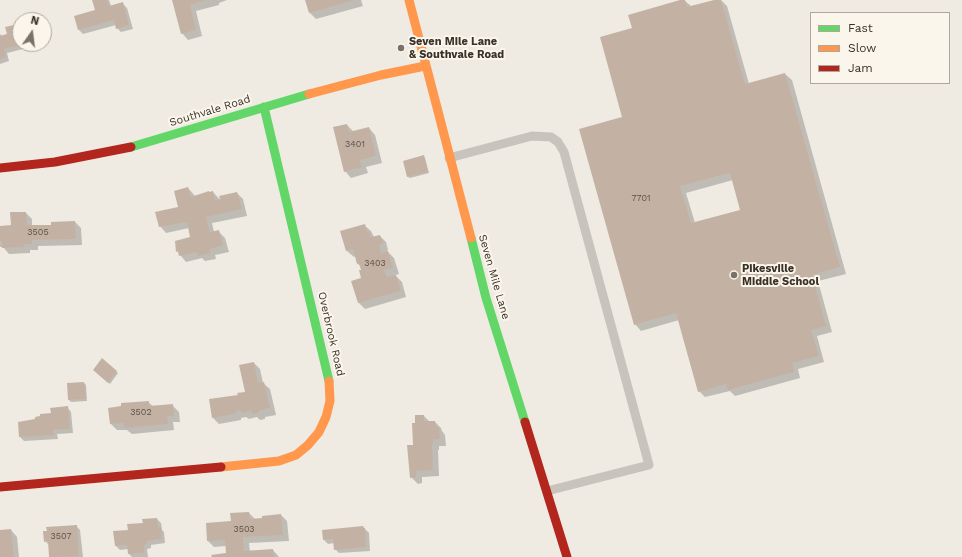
<!DOCTYPE html>
<style>
body{margin:0}
#map{position:relative;width:962px;height:557px;overflow:hidden;background:#efebe3;font-family:"Work Sans",sans-serif}
canvas{display:block}
.legend{position:absolute;left:810px;top:12px;width:140px;height:72px;box-sizing:border-box;background:#fbf6eb;border:1px solid #aea79d;margin:0;padding:5px 7px;list-style:none;font-size:12px;color:#3a3129}
.legend li{display:flex;align-items:center;gap:8px;height:20px}
.legend b{width:20px;border:1px solid #aea79d}
.north{position:absolute;left:12px;top:12px;width:40px;height:40px;box-sizing:border-box;background:#fbf6eb;border:1px solid #aea79d;border-radius:50%;rotate:14deg;font-size:11px;font-weight:700;line-height:16px;text-align:center;color:#3a3129}
.north::after{content:'';display:block;margin:auto;width:14px;height:18px;background:#79726a;clip-path:polygon(50% 0,100% 100%,50% 72%,0 100%)}
</style>
<div id="map">
<canvas width="962" height="557"></canvas>
<ul class="legend">
<li><b style="height:5px;background:#63d668"></b>Fast</li>
<li><b style="height:5px;background:#ff974d"></b>Slow</li>
<li><b style="height:5px;background:#b3261e"></b>Jam</li>
</ul>
<div class="north">N</div>
</div>
<script>
const ctx = document.querySelector('canvas').getContext('2d');
ctx.lineJoin = 'round';
function fill(path, color) { ctx.fillStyle = color; ctx.fill(path, 'evenodd'); }
const toPath = rows => new Path2D(rows.map(r => 'M' + r).join(''));
function stroke(path, color, width, dash) { ctx.strokeStyle = color; ctx.lineWidth = width; ctx.lineCap = dash ? 'butt' : 'round'; ctx.setLineDash(dash || []); ctx.stroke(path); }
function label(font, color, halo, rows, align = 'center') {
  ctx.font = font + ' "Work Sans",sans-serif'; ctx.lineWidth = 4; ctx.setLineDash([]); ctx.textBaseline = 'middle'; ctx.strokeStyle = halo; ctx.fillStyle = color; for (const [text, x, y, turn = 0] of rows) {
    ctx.save(); ctx.translate(x, y); ctx.rotate((+turn || 0) * Math.PI / 180); ctx.textAlign = isNaN(turn) ? turn : align; if (halo) ctx.strokeText(text, 0, 0); ctx.fillText(text, 0, 0); ctx.restore();
  }
}
fill(toPath([
 [93,0,109,0,111,6,122,3,127,8,133,29,121,32,117,28,116,25,83,34,79,30,96,11],
 [173,0,227,0,219,3,219,5,196,11,202,36,188,40,182,33],
 [306,0,361,0,363,6,316,19,310,13],
 [684,0,691,6,718,0,721,0,727,6,749,84,785,74,792,80,846,274,818,281,832,332,817,336,824,362,798,369,800,378,735,396,730,391,705,397,699,391,679,320,641,331,635,324,624,118,633,29],
 [733,180,741,210,695,223,686,193],
 [14,26,20,32,20,44,26,44,27,48,7,53,9,61,0,64,0,34,2,36,8,34],
 [347,125,354,132,369,128,375,135,382,163,366,167,368,173,351,178,345,171],
 [423,156,425,158,429,173,410,178,408,177],
 [188,188,195,196,213,192,221,201,237,193,243,199,247,216,212,223,214,232,219,232,225,238,229,252,215,255,216,259,205,261,202,258,186,262,177,251,192,238,189,228,166,233,160,226,179,208],
 [26,213,32,219,32,226,52,226,75,222,81,228,82,245,38,246,38,250,30,250,30,253,9,254,3,247,0,247,0,227,12,226],
 [364,225,371,231,374,237,380,236,386,242,388,250,387,251,394,258,399,274,395,275,402,282,406,297,365,309,359,303,362,279,361,267,357,263,356,256,354,257,347,251,342,231],
 [102,360,118,373,110,384,96,372],
 [254,363,260,369,263,383,270,389,276,415,265,417,265,419,260,420,257,417,249,419,246,417,241,418,241,420,219,424,213,418,239,396,246,393],
 [84,383,86,385,87,401,71,402,69,400],
 [148,402,154,407,172,405,179,412,180,422,173,422,174,430,132,434,127,430,117,430,111,424,109,409],
 [67,407,71,412,73,433,57,434,58,439,24,441,20,437,36,420],
 [424,416,430,422,435,422,441,428,442,431,445,435,446,446,439,446,439,450,438,450,439,476,422,477,422,483,418,484,411,477,416,424],
 [249,513,256,520,281,515,287,521,289,541,249,543,250,552,273,550,279,557,213,557,227,554,226,546,214,547,208,541,232,522],
 [157,519,161,523,162,530,164,532,165,543,151,545,151,548,147,549,148,557,132,557,129,554,128,549,120,550,116,546,114,532,129,531],
 [76,526,80,530,83,557,50,557,49,545,45,541],
 [363,527,369,533,370,551,339,553,335,549,334,543,328,544,324,540],
 [11,530,17,537,19,557,0,557,0,531]
]), '#0003');
fill(toPath([
 [92,0,107,0,109,6,123,2,129,25,116,29,114,20,78,30,74,16,95,10],
 [172,0,206,0,190,5,196,30,181,34],
 [305,0,354,0,309,13],
 [680,0,685,0,687,7,714,0,721,0,745,84,785,73,840,267,812,275,826,326,811,330,819,356,792,363,794,372,728,390,726,384,698,392,676,313,634,325,579,129,622,117,600,37,632,28,628,15],
 [730,173,740,210,691,223,680,186],
 [14,25,16,31,19,30,20,45,4,49,6,57,0,59,0,36,7,34,5,27],
 [347,124,349,132,369,127,376,156,360,160,362,167,344,172,333,127],
 [424,155,428,172,407,177,403,161],
 [188,187,191,197,209,191,209,192,213,191,215,200,220,199,219,196,237,192,242,209,206,217,210,232,219,230,223,245,210,249,210,253,198,256,197,252,179,256,178,251,176,252,175,241,190,237,187,222,159,227,155,212,178,207,174,191],
 [10,212,26,212,27,225,51,225,51,222,75,221,76,239,32,240,32,244,24,244,24,247,2,248,2,241,0,241,0,226,11,225],
 [365,224,367,232,369,231,371,237,380,235,383,244,379,245,381,253,388,251,393,268,384,270,387,277,396,275,401,291,358,303,351,281,361,278,359,270,361,270,359,263,357,264,353,249,346,251,340,231],
 [102,358,117,371,108,383,93,370],
 [254,362,258,383,264,382,270,408,259,411,259,413,252,414,251,411,241,413,241,410,235,412,235,414,212,418,209,399,238,395,237,393,245,392,239,365],
 [84,382,86,399,68,400,67,383],
 [149,401,149,406,173,404,174,416,167,416,168,424,124,428,124,423,110,424,108,408,121,406,121,403],
 [68,406,70,429,53,430,54,435,19,437,18,422,35,419,35,417,40,416,40,414,51,413,50,408],
 [415,415,424,415,424,421,435,421,436,427,439,427,440,439,433,440,433,444,432,444,433,470,416,471,416,477,410,478,407,445,413,445,412,423,415,423],
 [249,512,250,519,262,518,262,516,281,514,283,535,243,537,244,551,273,549,274,557,212,557,211,555,226,553,225,540,207,541,206,523,231,521,230,513],
 [157,518,158,527,161,527,162,539,147,541,147,544,144,545,144,553,128,554,127,545,115,546,113,531,128,530,127,524,143,523,142,519],
 [77,525,79,556,49,557,48,541,44,542,43,531,47,531,46,527],
 [363,526,364,528,365,528,366,547,334,550,333,539,323,540,322,530],
 [11,529,14,557,0,557,0,530]
]), '#c3b2a4');
stroke(toPath([
 [449,158,532,136,551,137,558,142,564,152,649,465,547,491]
]), '#c8c3bc', 9);
stroke(toPath([
 [264,107,329,381],
 [131,147,309,94],
 [471,238,486,298,525,422]
]), '#63d668', 9);
stroke(toPath([
 [409,0,471,238],
 [309,94,381,75,425,66],
 [221,467,279,461,296,455,308,445,319,432,326,417,330,401,329,381]
]), '#ff974d', 9);
stroke(toPath([
 [0,168,55,162,131,147],
 [525,422,567,557],
 [0,487,221,467]
]), '#b3261e', 9);
for (const [x, y, r, color] of [
 [401,48,4,"#79726a"],
 [734,275,4,"#79726a"]
]) { const dot = new Path2D(); dot.arc(x, y, r, 0, 2 * Math.PI); ctx.fillStyle = color; ctx.fill(dot); stroke(dot, '#fbf6eb', 1.5); }
label('9px', '#5c5148', null, [
 ["3401",355,144],
 ["7701",641,198],
 ["3505",38,232],
 ["3403",375,263],
 ["3502",141,412],
 ["3503",244,529],
 ["3507",61,536]
]);
label('bold 11px', '#3a3129', '#fbf6eb', [
 ["Seven Mile Lane",409,42],
 ["& Southvale Road",409,55],
 ["Pikesville",742,269],
 ["Middle School",742,282]
], 'left');
label('11px', '#3a3129', '#fbf6eb', [
 ["Southvale Road",210,111,-17],
 ["Seven Mile Lane",494,277,74],
 ["Overbrook Road",331,334,77]
]);
</script>
